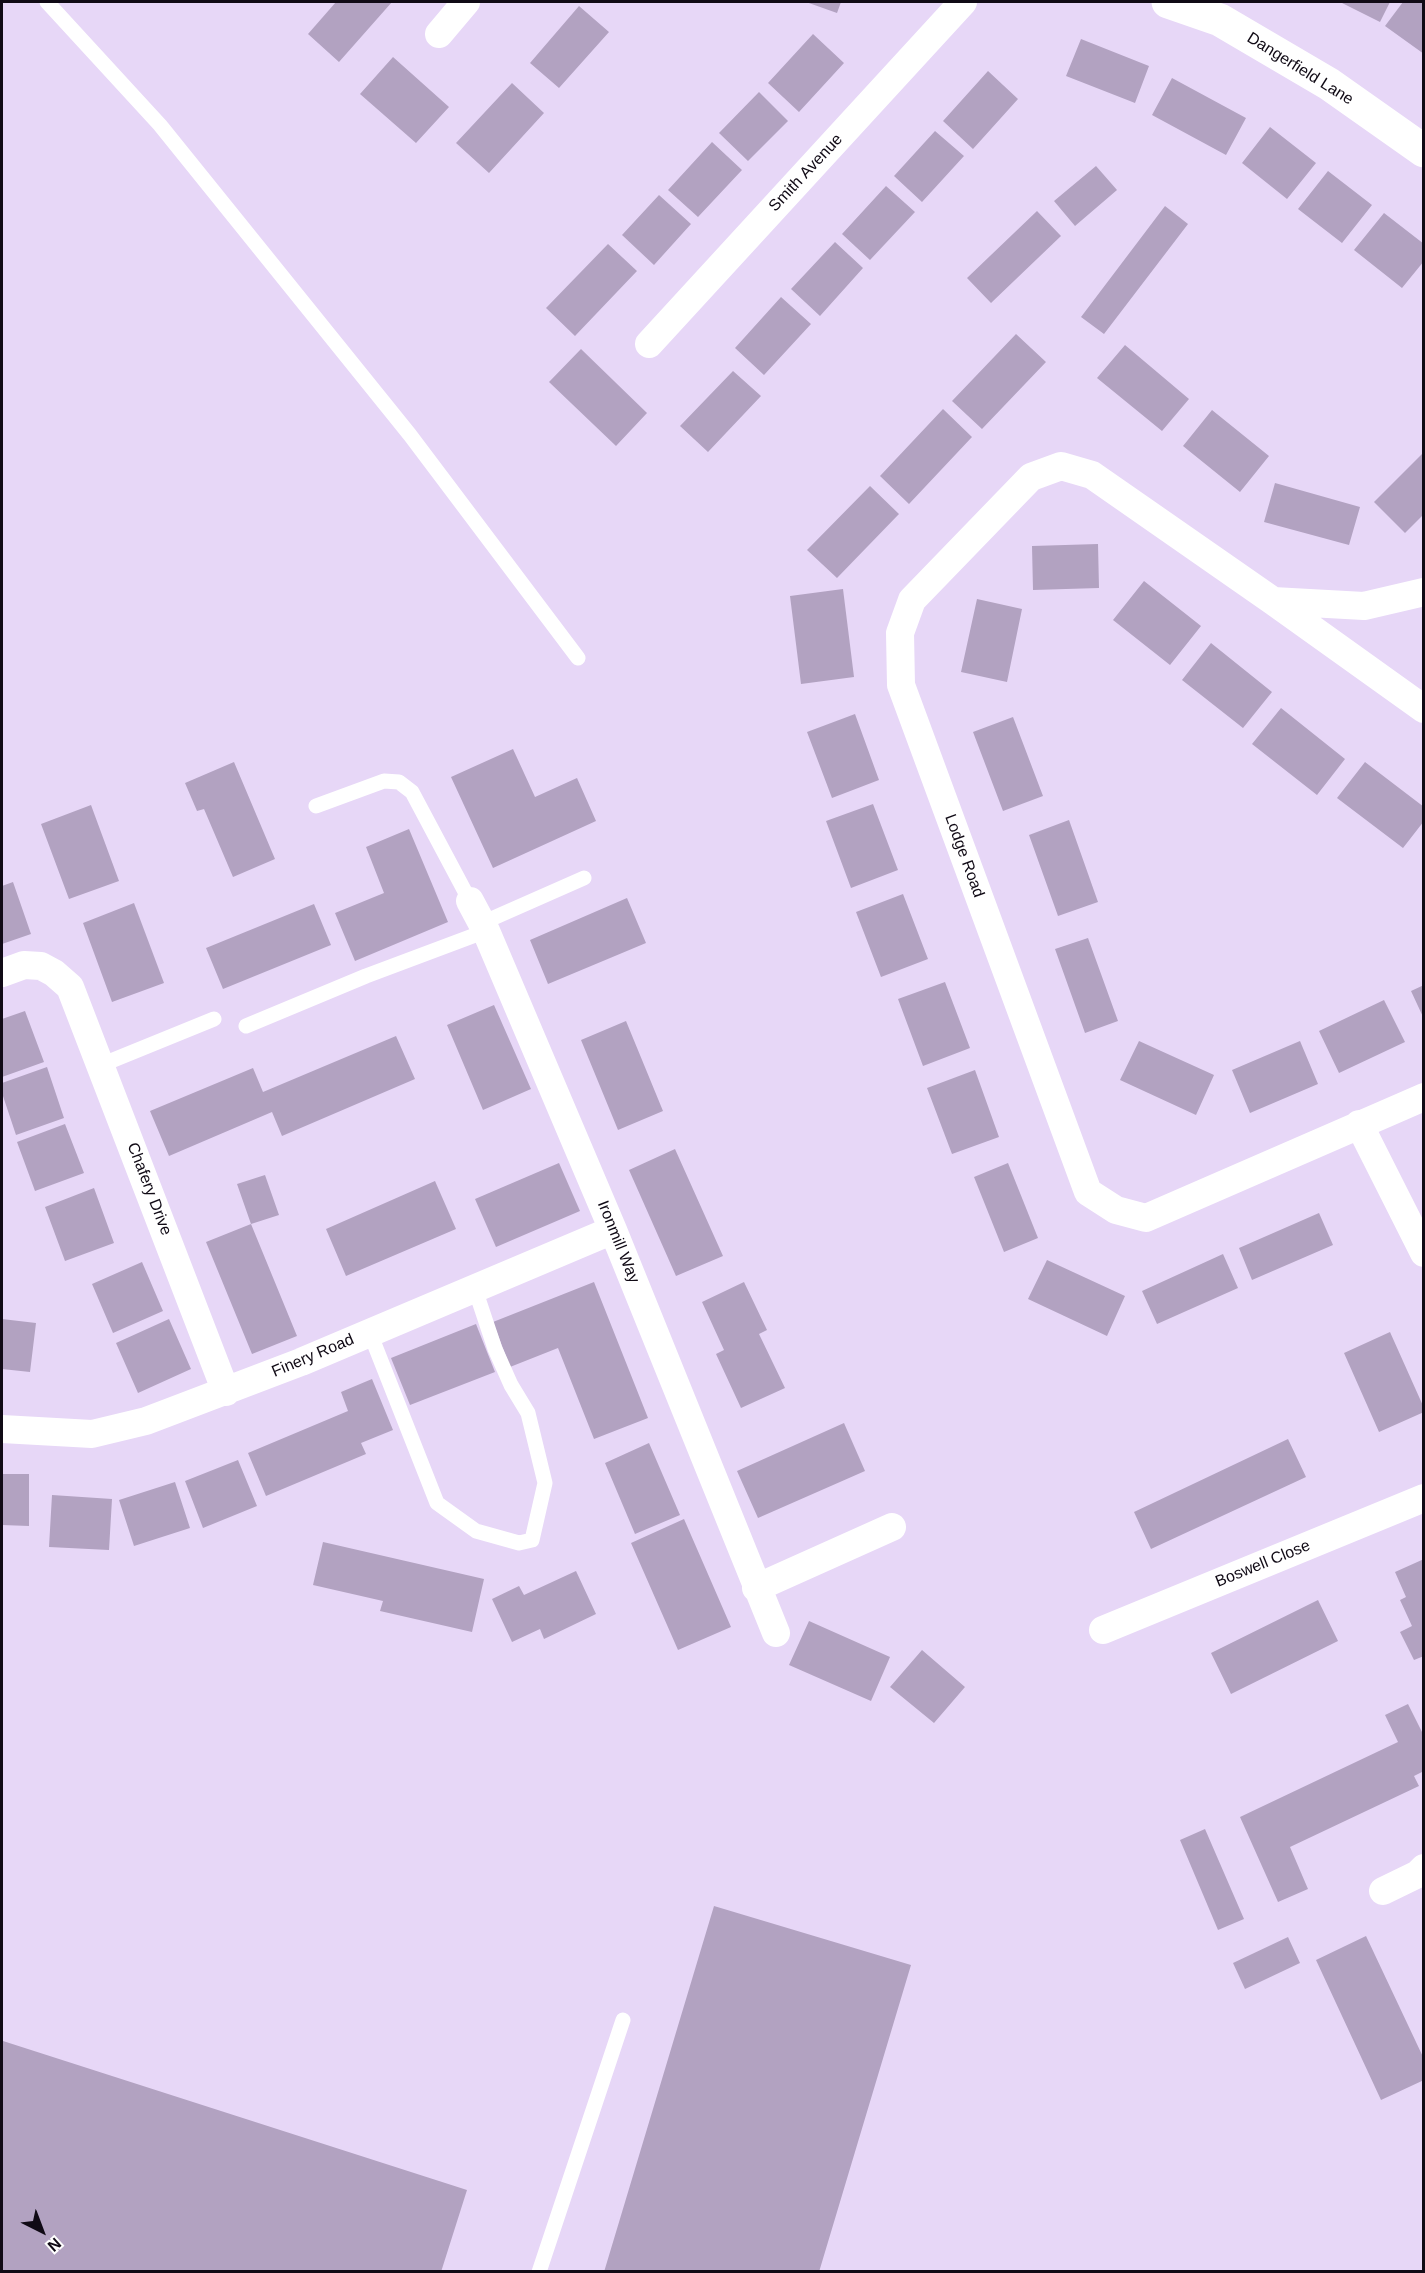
<!DOCTYPE html>
<style>
body{margin:0}
#map{position:relative;width:1425px;height:2273px;overflow:hidden;background:#e7d7f7;font-family:Arial,sans-serif}
canvas{display:block}
.frame{position:absolute;inset:0;border:3px solid #100a15;pointer-events:none}
.north{position:absolute;left:12px;top:2201px;width:60px;height:60px;-webkit-text-stroke:4px #fff;paint-order:stroke;rotate:138deg;font-size:16px;font-weight:700;line-height:24px;text-align:center;color:#100a15}
.north::after{content:'';display:block;margin:auto;width:21px;height:27px;background:#100a15;clip-path:polygon(50% 0,100% 100%,50% 72%,0 100%)}
</style>
<div id="map">
<canvas width="1425" height="2273"></canvas>
<div class="frame"></div>
<div class="north">N</div>
</div>
<script>
const ctx = document.querySelector('canvas').getContext('2d');
ctx.lineJoin = 'round';
function fill(path, color) { ctx.fillStyle = color; ctx.fill(path, 'evenodd'); }
const toPath = rows => new Path2D(rows.map(r => 'M' + r).join(''));
function stroke(path, color, width, dash) { ctx.strokeStyle = color; ctx.lineWidth = width; ctx.lineCap = dash ? 'butt' : 'round'; ctx.setLineDash(dash || []); ctx.stroke(path); }
function label(font, color, halo, rows, align = 'center') {
  ctx.font = font + ' Arial,sans-serif'; ctx.lineWidth = 4.5; ctx.setLineDash([]); ctx.textBaseline = 'middle'; ctx.strokeStyle = halo; ctx.fillStyle = color; for (const [text, x, y, turn = 0] of rows) {
    ctx.save(); ctx.translate(x, y); ctx.rotate((+turn || 0) * Math.PI / 180); ctx.textAlign = isNaN(turn) ? turn : align; if (halo) ctx.strokeText(text, 0, 0); ctx.fillText(text, 0, 0); ctx.restore();
  }
}
fill(toPath([
 [336,2,392,2,339,62,308,34],
 [806,2,841,2,837,13],
 [1340,2,1390,2,1380,22],
 [1403,2,1424,2,1424,54,1385,26],
 [579,6,609,32,559,88,530,63],
 [813,34,844,63,799,112,768,83],
 [1081,39,1149,66,1135,103,1066,76],
 [393,57,449,107,416,143,360,94],
 [988,71,1018,99,973,149,943,121],
 [1172,78,1246,118,1226,155,1152,115],
 [512,83,544,113,489,173,456,143],
 [759,92,788,121,748,161,719,133],
 [1270,127,1316,163,1287,199,1242,163],
 [935,131,964,156,922,202,894,176],
 [712,142,742,170,698,217,668,190],
 [1096,166,1117,190,1075,226,1054,201],
 [1328,171,1372,205,1342,243,1298,209],
 [886,186,915,212,870,260,842,234],
 [659,195,691,224,654,265,622,235],
 [1165,206,1188,224,1104,334,1081,317],
 [1037,211,1061,236,991,303,967,278],
 [1384,213,1424,244,1424,261,1402,288,1354,250],
 [835,242,863,268,820,316,791,289],
 [608,244,637,271,575,336,546,308],
 [781,297,811,324,764,375,735,348],
 [1016,334,1046,362,982,429,952,401],
 [1125,345,1189,399,1162,431,1097,378],
 [581,349,647,413,616,446,549,382],
 [733,371,761,396,708,452,680,426],
 [943,409,972,437,909,504,880,476],
 [1212,410,1269,456,1240,492,1183,446],
 [1424,452,1424,514,1405,533,1374,502],
 [1275,483,1360,507,1349,545,1264,522],
 [870,486,899,514,837,578,807,550],
 [1098,544,1099,588,1033,590,1032,546],
 [1144,581,1201,626,1170,665,1113,620],
 [843,589,854,677,801,684,790,596],
 [977,599,1022,609,1007,682,961,672],
 [1211,643,1272,692,1243,728,1182,680],
 [1281,708,1345,759,1317,795,1252,744],
 [855,714,879,780,832,798,807,732],
 [1013,717,1043,796,1003,811,973,732],
 [513,749,535,797,577,778,596,821,493,868,451,777],
 [234,762,275,859,233,877,204,809,197,811,185,783],
 [1365,762,1424,807,1424,821,1403,848,1337,798],
 [873,804,898,870,851,888,826,821],
 [91,805,119,881,69,899,41,824],
 [1069,820,1098,902,1058,916,1029,835],
 [409,829,448,922,355,961,335,913,384,893,366,847],
 [13,882,31,934,2,944,2,886],
 [903,894,928,959,881,977,856,912],
 [627,898,646,943,548,984,530,940],
 [134,903,164,983,112,1002,83,923],
 [314,904,331,945,223,989,206,948],
 [1088,938,1118,1021,1085,1033,1055,949],
 [945,982,970,1048,923,1066,898,999],
 [1424,985,1424,1019,1411,991],
 [1384,1000,1405,1042,1339,1073,1319,1031],
 [494,1005,531,1089,483,1110,447,1025],
 [25,1011,44,1062,2,1077,2,1019],
 [626,1021,663,1111,618,1130,581,1040],
 [396,1036,415,1079,282,1136,272,1112,169,1156,150,1111,253,1068,263,1092],
 [1139,1041,1214,1075,1196,1115,1120,1080],
 [1300,1041,1318,1084,1250,1113,1232,1070],
 [47,1067,64,1118,16,1135,2,1093,2,1083],
 [975,1070,999,1137,952,1154,927,1088],
 [65,1124,84,1173,35,1191,17,1142],
 [675,1149,723,1256,676,1276,629,1170],
 [559,1163,580,1211,496,1247,475,1199],
 [1008,1163,1038,1238,1004,1252,974,1177],
 [265,1175,279,1215,251,1224,237,1184],
 [435,1181,456,1229,346,1276,326,1229],
 [94,1188,114,1243,65,1261,45,1207],
 [1319,1213,1333,1245,1252,1280,1239,1248],
 [251,1224,297,1336,252,1354,206,1242],
 [1223,1254,1238,1288,1157,1324,1142,1291],
 [1047,1260,1125,1296,1107,1336,1028,1299],
 [142,1262,163,1311,113,1333,92,1284],
 [594,1282,648,1418,594,1439,558,1348,510,1367,493,1322],
 [744,1282,767,1330,759,1334,785,1388,741,1408,716,1354,724,1350,702,1302],
 [2,1319,36,1323,30,1372,2,1369],
 [169,1319,191,1369,138,1393,116,1343],
 [476,1324,495,1372,410,1405,391,1358],
 [1390,1332,1424,1408,1424,1412,1379,1432,1344,1353],
 [372,1379,393,1430,361,1443,366,1454,266,1496,248,1453,348,1411,341,1392],
 [844,1423,865,1471,758,1518,737,1471],
 [1288,1439,1306,1477,1151,1549,1134,1512],
 [649,1443,680,1515,635,1534,605,1463],
 [238,1460,257,1506,203,1528,185,1481],
 [2,1474,29,1474,29,1526,2,1525],
 [175,1482,190,1528,134,1546,119,1500],
 [52,1495,112,1499,109,1550,49,1547],
 [684,1519,731,1627,678,1650,631,1543],
 [323,1542,484,1579,472,1632,380,1611,383,1601,313,1585],
 [1424,1559,1424,1656,1414,1660,1400,1632,1412,1626,1400,1600,1406,1597,1395,1572],
 [576,1571,596,1614,544,1639,540,1629,512,1642,492,1599,519,1586,524,1595],
 [1318,1600,1338,1641,1231,1694,1211,1653],
 [809,1621,890,1657,871,1701,789,1665],
 [922,1650,965,1687,934,1723,890,1687],
 [1408,1704,1424,1736,1424,1771,1414,1776,1419,1786,1290,1847,1308,1889,1278,1902,1240,1817,1398,1742,1385,1715],
 [1205,1829,1244,1919,1218,1930,1180,1840],
 [714,1906,911,1965,819,2272,604,2272],
 [1366,1936,1424,2059,1424,2080,1381,2100,1316,1960],
 [1288,1937,1300,1963,1245,1989,1233,1963],
 [3,2041,467,2190,441,2272,2,2272,2,2047]
]), '#b2a2c1');
stroke(toPath([
 [47,2,160,125,410,435,578,658],
 [316,806,384,781,399,782,412,792,470,901],
 [482,923,584,878],
 [246,1026,366,976,486,931],
 [101,1065,214,1019],
 [370,1333,437,1503,476,1531,519,1543,532,1540,545,1483,528,1413,511,1385,495,1349,475,1289],
 [539,2272,623,2020]
]), '#fff', 15);
stroke(toPath([
 [439,34,466,2],
 [649,344,963,2],
 [1273,601,1364,606,1424,592],
 [1424,709,1273,601,1092,475,1061,466,1031,477,912,600,900,633,901,685,1088,1192,1116,1210,1146,1218,1424,1097],
 [470,901,486,931,613,1230,776,1633],
 [2,973,24,965,41,966,54,973,70,987,226,1392],
 [1359,1124,1424,1253],
 [2,1429,92,1434,146,1421,301,1362,613,1230],
 [756,1588,892,1527],
 [1103,1630,1424,1498],
 [1383,1891,1418,1874,1424,1868]
]), '#fff', 28);
stroke(toPath([
 [1168,2,1220,20,1329,84,1424,151]
]), '#fff', 33);
label('16px', '#100a15', '#fff', [
 ["Dangerfield Lane",1300,69,32],
 ["Smith Avenue",806,173,-47],
 ["Lodge Road",964,856,70],
 ["Chafery Drive",149,1189,69],
 ["Ironmill Way",618,1242,68],
 ["Finery Road",313,1356,-23],
 ["Boswell Close",1263,1564,-22]
]);
</script>
